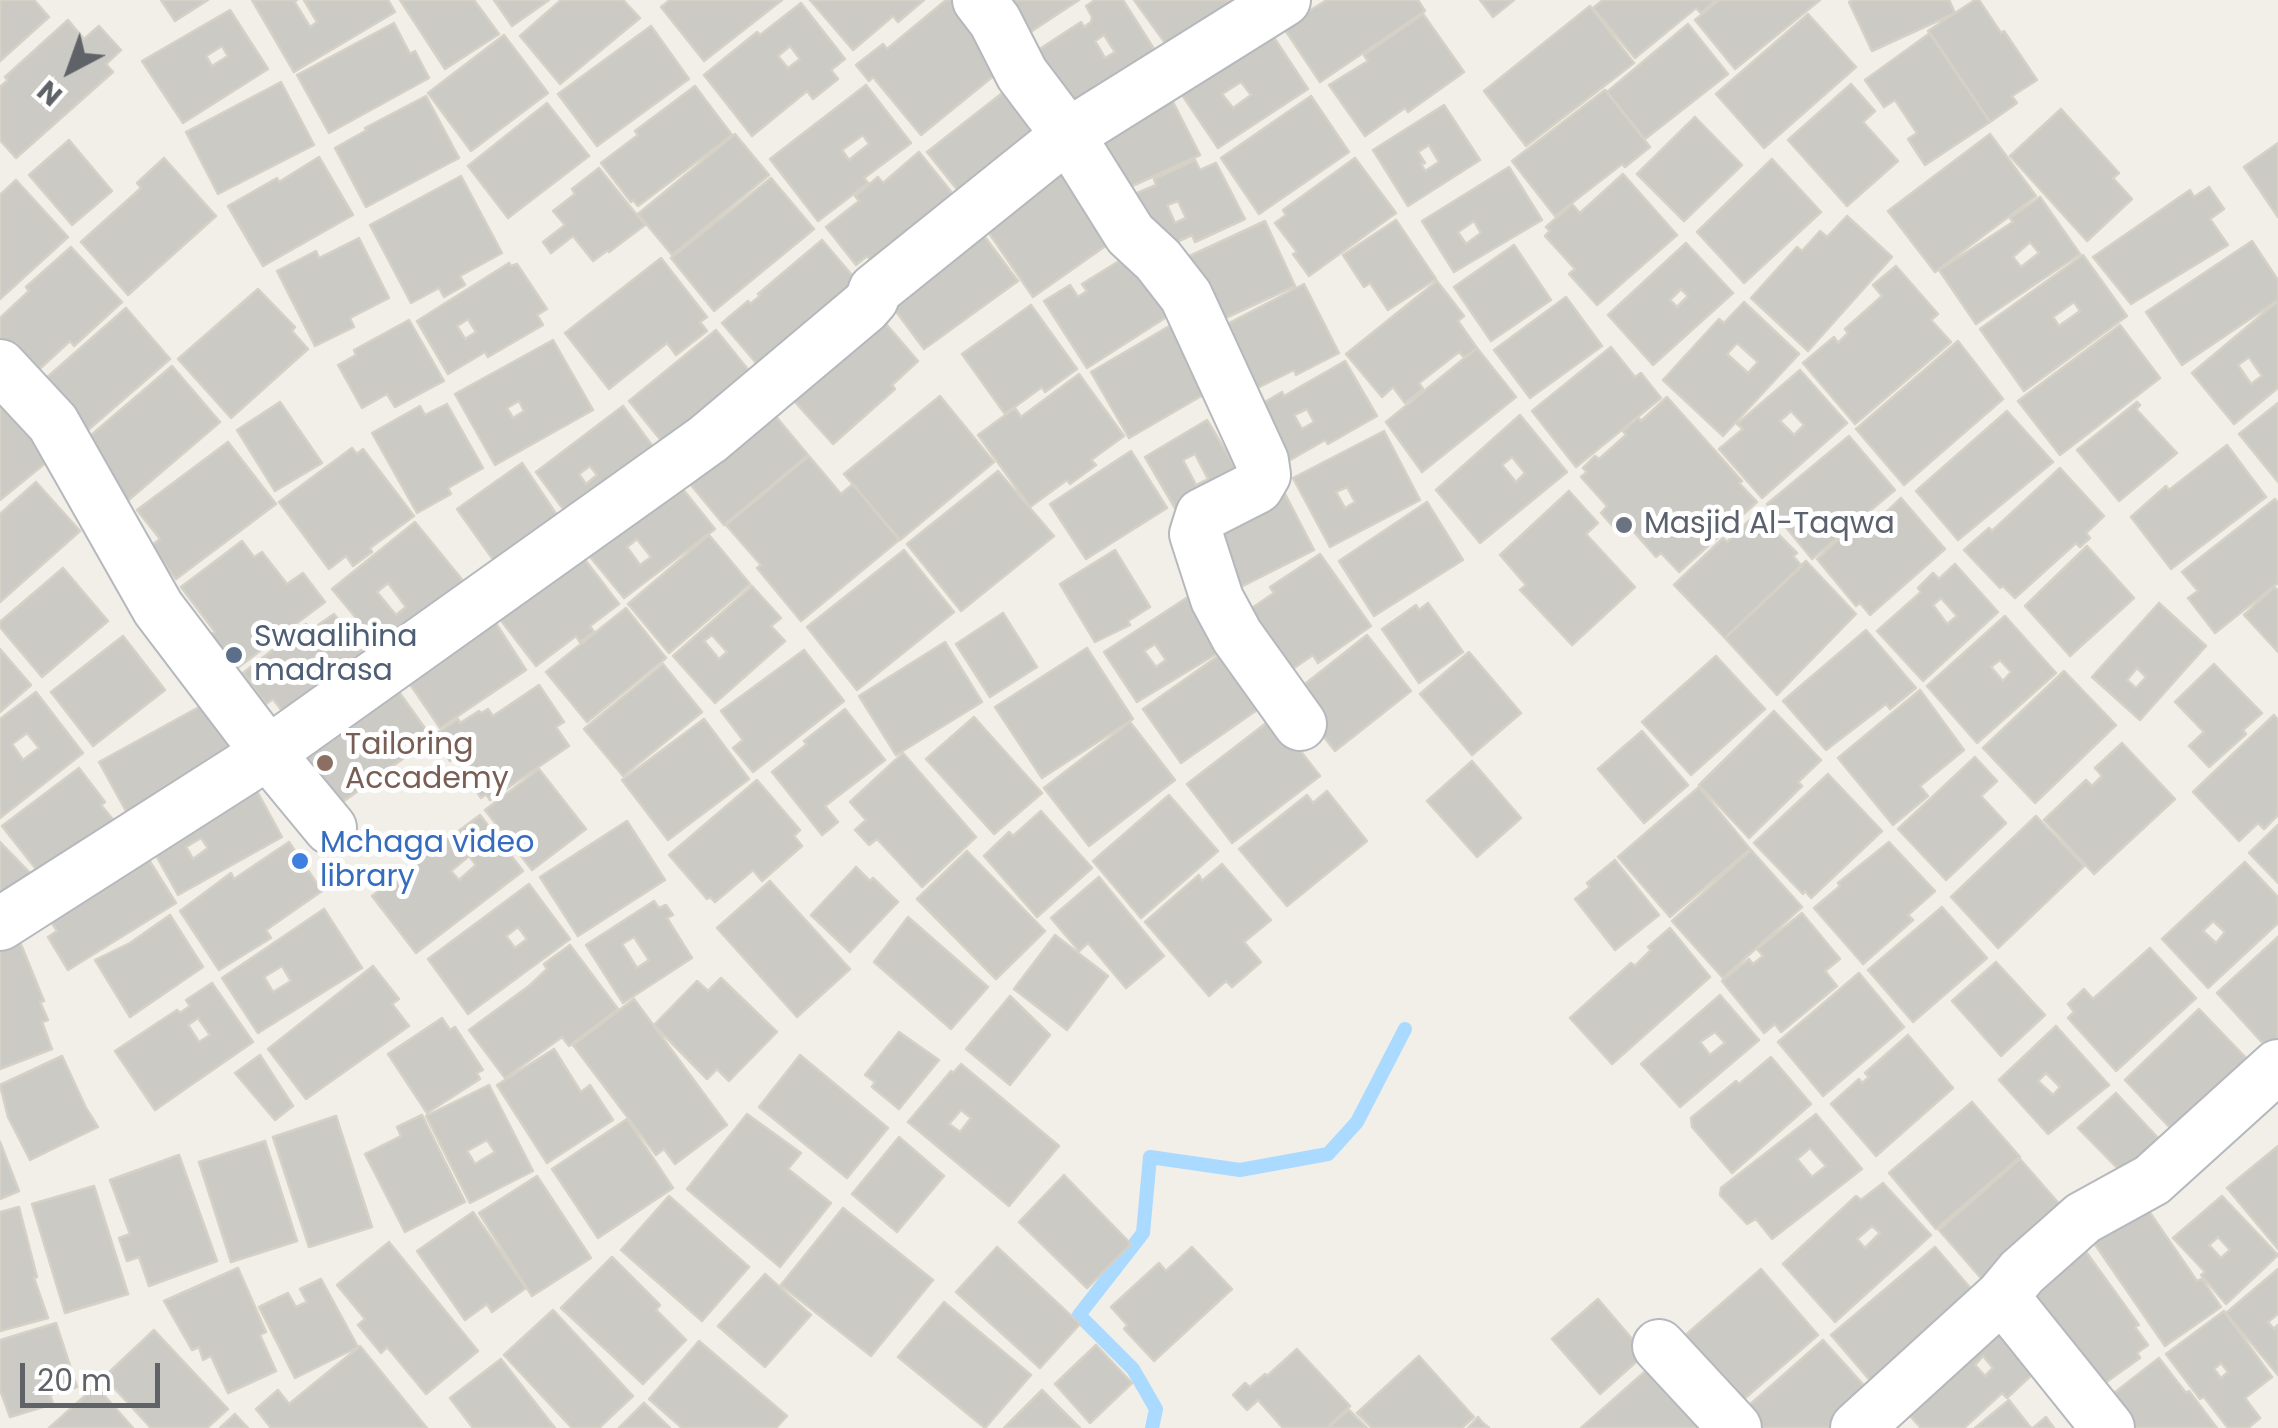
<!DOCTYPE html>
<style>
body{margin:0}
#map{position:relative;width:2278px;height:1428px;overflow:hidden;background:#f1efe8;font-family:Poppins,sans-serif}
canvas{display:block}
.north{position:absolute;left:20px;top:20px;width:100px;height:100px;-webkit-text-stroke:8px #fff;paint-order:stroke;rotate:221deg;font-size:28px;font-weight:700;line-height:40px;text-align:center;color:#5f6368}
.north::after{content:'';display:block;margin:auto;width:35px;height:45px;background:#5f6368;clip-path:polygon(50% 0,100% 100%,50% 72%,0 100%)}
.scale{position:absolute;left:20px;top:1363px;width:140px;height:45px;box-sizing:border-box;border:5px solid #5f6368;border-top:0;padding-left:12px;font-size:30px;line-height:35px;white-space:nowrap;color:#5f6368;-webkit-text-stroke:8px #fff;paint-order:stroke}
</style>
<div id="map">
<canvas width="2278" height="1428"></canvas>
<div class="north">N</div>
<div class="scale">20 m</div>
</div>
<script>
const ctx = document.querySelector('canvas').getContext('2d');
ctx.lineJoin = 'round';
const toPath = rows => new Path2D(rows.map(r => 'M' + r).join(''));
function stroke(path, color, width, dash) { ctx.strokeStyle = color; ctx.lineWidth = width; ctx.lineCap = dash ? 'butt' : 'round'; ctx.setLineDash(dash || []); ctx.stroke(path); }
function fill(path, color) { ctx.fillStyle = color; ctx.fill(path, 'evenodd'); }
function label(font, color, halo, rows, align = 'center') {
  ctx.font = font + ' Poppins,sans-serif'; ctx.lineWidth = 10; ctx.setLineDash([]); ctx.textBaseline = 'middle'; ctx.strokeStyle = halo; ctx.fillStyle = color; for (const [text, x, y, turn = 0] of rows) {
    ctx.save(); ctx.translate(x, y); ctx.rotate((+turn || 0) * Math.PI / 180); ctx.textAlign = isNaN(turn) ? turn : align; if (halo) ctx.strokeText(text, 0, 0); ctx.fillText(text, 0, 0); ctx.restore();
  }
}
stroke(toPath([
 [1152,1428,1156,1409,1133,1369,1079,1315,1143,1233,1150,1157,1240,1170,1328,1154,1357,1122,1405,1029]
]), '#aadaff', 14);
const building = toPath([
 [0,0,34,0,49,17,0,61,0,0],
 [161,0,208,0,175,21,161,0],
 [252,0,297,0,294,1,310,27,317,22,304,0,388,0,395,12,294,72,252,0],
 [400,0,474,0,499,34,445,69,400,0],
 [494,0,549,0,512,26,494,0],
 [561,0,623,0,640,18,560,84,520,36,561,0],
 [670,0,782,0,704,61,661,7,670,0],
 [810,0,924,0,898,22,893,16,853,50,810,0],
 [946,0,961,0,1007,65,921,135,873,77,869,81,856,65,883,44,887,49,946,0],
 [990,0,1079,0,1017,41,990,0],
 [1095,0,1123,0,1161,60,1072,116,1032,54,1081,22,1084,27,1091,22,1092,17,1086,6,1095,0],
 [1104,35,1115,52,1105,58,1095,41,1104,35],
 [1134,0,1242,0,1171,51,1134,0],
 [1327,0,1418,0,1425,11,1320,82,1283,27,1327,0],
 [1480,0,1514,0,1493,17,1480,0],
 [1603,0,1716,0,1701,13,1696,8,1635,58,1593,8,1603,0],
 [1719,0,1820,0,1735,69,1695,20,1719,0],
 [1854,0,1949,0,1955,13,1872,51,1849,2,1854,0],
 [1975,0,1979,0,2001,33,2004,31,2037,80,2012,96,2017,103,1990,122,1928,31,1975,0],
 [801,3,845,59,831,70,838,79,813,99,807,91,752,136,704,75,757,32,760,35,801,3],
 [790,46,800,59,788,68,778,56,790,46],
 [1590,6,1634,63,1526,146,1484,91,1590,6],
 [230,10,268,69,183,123,142,61,230,10],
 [222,46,228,56,212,66,206,56,222,46],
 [1423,14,1464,72,1408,112,1405,108,1365,136,1329,85,1368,61,1364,55,1423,14],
 [1808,14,1856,67,1764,148,1716,94,1808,14],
 [68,20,84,39,99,26,121,50,106,64,113,72,16,158,0,140,0,87,8,80,5,77,68,20],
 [394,23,410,54,415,51,429,78,329,133,297,75,394,23],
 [1688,24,1728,74,1645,139,1607,92,1688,24],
 [651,26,689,79,597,146,558,94,651,26],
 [1269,30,1308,89,1218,148,1176,86,1269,30],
 [1241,82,1251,95,1233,108,1222,94,1241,82],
 [1930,33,1990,122,1925,165,1908,139,1917,133,1895,100,1884,107,1865,80,1930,33],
 [504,35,548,93,471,151,428,93,504,35],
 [281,82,314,145,218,194,186,132,281,82],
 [1015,83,1058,139,971,207,927,152,1015,83],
 [1851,84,1875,111,1863,122,1898,161,1847,206,1788,140,1851,84],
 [866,85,911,143,864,178,868,183,818,221,770,159,866,85],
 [863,135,869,144,849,160,842,150,863,135],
 [695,86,732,135,638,206,633,200,631,202,601,163,638,135,635,131,695,86],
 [1605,90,1650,147,1625,167,1622,164,1555,216,1512,161,1605,90],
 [1169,94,1200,155,1117,193,1088,132,1169,94],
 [426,96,459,158,366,207,335,148,367,130,365,128,426,96],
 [1311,96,1349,152,1259,214,1221,158,1311,96],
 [547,103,589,156,508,218,468,166,547,103],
 [1444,105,1480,160,1408,206,1373,150,1444,105],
 [1429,145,1439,162,1425,171,1421,164,1425,163,1418,152,1429,145],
 [2061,109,2119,173,2113,178,2132,199,2087,241,2010,156,2061,109],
 [1695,117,1742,165,1684,221,1637,174,1695,117],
 [735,134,769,175,672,255,638,214,735,134],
 [1990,134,2036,196,1935,272,1888,211,1990,134],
 [69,140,112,191,72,225,29,175,69,140],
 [2278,143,2278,217,2244,167,2278,143],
 [919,152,966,210,884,277,867,256,856,265,826,227,859,201,855,196,878,177,883,183,919,152],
 [1070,154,1124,233,1033,297,978,217,1070,154],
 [319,157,353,215,263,266,228,206,277,178,279,182,319,157],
 [164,158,216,216,128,295,81,242,141,188,137,183,164,158],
 [1355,158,1396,213,1309,276,1293,254,1297,252,1275,223,1286,215,1283,210,1355,158],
 [1772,159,1821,212,1744,283,1697,232,1772,159],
 [1195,160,1200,170,1216,163,1245,219,1195,242,1192,235,1146,256,1121,200,1156,185,1154,179,1195,160],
 [1178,201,1186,218,1175,223,1167,205,1178,201],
 [1509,167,1542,220,1454,272,1422,221,1509,167],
 [1474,221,1481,233,1466,244,1458,232,1474,221],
 [599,168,645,225,609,252,608,250,593,261,573,236,551,253,543,242,565,225,553,211,575,194,572,189,599,168],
 [1623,174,1677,235,1597,305,1569,274,1575,269,1545,236,1550,231,1546,227,1572,204,1580,213,1623,174],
 [461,176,502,253,460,276,465,285,444,297,439,288,411,303,370,225,461,176],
 [771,178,814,229,714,311,671,258,771,178],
 [16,180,68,237,0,299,0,195,16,180],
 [2209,187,2224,209,2210,219,2228,245,2131,304,2093,257,2190,190,2194,197,2209,187],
 [2040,197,2080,254,1976,324,1939,270,2013,222,2010,218,2040,197],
 [2030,242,2039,253,2021,267,2013,257,2030,242],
 [1847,216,1892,257,1808,351,1751,298,1797,247,1802,251,1820,231,1827,237,1847,216],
 [1396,220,1436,279,1388,310,1370,283,1364,287,1343,255,1396,220],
 [973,221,1018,281,924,349,880,290,973,221],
 [1265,221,1295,286,1210,325,1179,261,1265,221],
 [359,238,389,298,350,318,354,327,315,346,277,271,316,251,319,258,359,238],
 [822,240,869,295,769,378,722,323,748,301,750,304,760,296,758,294,822,240],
 [2252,241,2278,280,2278,300,2182,365,2146,312,2252,241],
 [1686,243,1733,293,1653,365,1608,315,1686,243],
 [1681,289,1688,296,1677,307,1670,300,1681,289],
 [1514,245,1551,300,1491,341,1454,287,1514,245],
 [71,247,122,302,74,346,70,341,33,375,0,339,0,318,29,291,26,287,71,247],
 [1140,248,1179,309,1087,368,1044,301,1070,285,1078,297,1087,291,1082,284,1140,248],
 [2083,255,2127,316,2024,391,1980,329,2083,255],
 [2074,302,2080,311,2059,326,2053,317,2074,302],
 [661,258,707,317,700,322,707,331,676,355,667,343,609,389,565,333,661,258],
 [509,263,511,266,517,264,547,309,537,315,543,325,488,357,485,352,448,374,417,321,509,263],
 [468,319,476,332,465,339,457,326,468,319],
 [1896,266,1938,314,1931,320,1951,342,1855,424,1803,363,1834,337,1838,343,1848,333,1845,329,1882,296,1873,285,1896,266],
 [1437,281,1464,316,1458,321,1477,348,1465,358,1459,352,1419,383,1423,389,1405,403,1393,387,1382,397,1346,354,1437,281],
 [1304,284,1339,353,1296,375,1294,370,1241,396,1210,333,1304,284],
 [258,289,295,327,292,331,308,349,231,418,178,359,258,289],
 [1566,297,1602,346,1530,398,1494,350,1566,297],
 [2278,301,2278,388,2234,424,2192,373,2278,301],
 [2249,357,2262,376,2251,384,2238,365,2249,357],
 [1744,302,1799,354,1723,436,1663,380,1719,319,1724,323,1744,302],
 [1737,343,1758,362,1748,373,1727,354,1737,343],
 [1031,305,1077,369,1045,392,1042,387,1005,414,962,354,1031,305],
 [126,308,170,359,80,437,36,387,126,308],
 [880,317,918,361,892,385,895,389,833,444,785,391,880,317],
 [1183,318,1222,384,1129,438,1091,372,1183,318],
 [409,320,444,381,395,407,387,394,362,408,338,365,356,355,354,350,409,320],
 [2120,325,2160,378,2060,455,2018,401,2120,325],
 [716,330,759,383,672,454,629,401,716,330],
 [553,340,593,410,495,465,455,394,553,340],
 [519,401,524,411,513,418,507,408,519,401],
 [1958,341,2003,399,1904,485,1856,429,1958,341],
 [1611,347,1635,377,1641,373,1661,398,1576,467,1532,411,1611,347],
 [1477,348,1516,397,1422,472,1386,422,1477,348],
 [1345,361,1377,416,1328,444,1325,440,1285,463,1253,409,1282,392,1284,396,1345,361],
 [1307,409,1314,422,1302,429,1294,415,1307,409],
 [172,366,220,422,124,504,76,448,172,366],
 [1800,370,1847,423,1762,498,1719,449,1743,429,1737,424,1800,370],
 [1791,411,1804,425,1794,435,1780,421,1791,411],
 [1079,374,1124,436,1091,460,1096,465,1070,484,1067,480,1030,507,978,435,1015,408,1021,417,1079,374],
 [0,383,64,448,0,500,0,383],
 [940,396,994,462,900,540,844,474,940,396],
 [1667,397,1742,481,1739,483,1757,502,1679,572,1661,553,1656,557,1627,524,1618,532,1601,513,1607,506,1581,477,1587,472,1583,468,1595,456,1599,459,1626,435,1623,431,1638,417,1641,421,1667,397],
 [280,402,322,463,275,491,237,430,280,402],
 [2137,402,2140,405,2136,409,2177,453,2119,501,2077,450,2137,402],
 [2278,403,2278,482,2239,434,2278,403],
 [447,404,483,468,448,488,451,494,417,513,372,433,420,406,425,415,447,404],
 [623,406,665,463,577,528,536,472,623,406],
 [590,466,597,475,586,484,579,474,590,466],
 [768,407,808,455,724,525,681,473,768,407],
 [2007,411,2053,462,1958,540,1916,491,2007,411],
 [1520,415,1567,472,1480,543,1436,490,1520,415],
 [1512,457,1525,473,1516,482,1502,465,1512,457],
 [1207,420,1242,478,1179,515,1145,457,1207,420],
 [1195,454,1208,479,1196,485,1183,460,1195,454],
 [1384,431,1420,500,1330,547,1293,478,1384,431],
 [1347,487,1355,502,1345,508,1336,492,1347,487],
 [1849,436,1895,490,1812,559,1767,504,1849,436],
 [228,442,276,504,176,579,151,546,160,539,137,510,228,442],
 [2227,445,2266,497,2171,569,2131,517,2166,486,2169,490,2227,445],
 [352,448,357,454,363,449,414,516,370,548,372,552,353,566,346,556,329,569,279,502,352,448],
 [1131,451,1167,508,1086,559,1050,504,1131,451],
 [809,456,841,494,853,484,899,540,801,621,757,568,761,565,726,525,809,456],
 [522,463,567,530,504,575,457,509,522,463],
 [2060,468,2104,516,2086,533,2090,538,2080,547,2076,543,2015,598,2003,586,2000,588,1964,550,1989,528,1992,531,2060,468],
 [998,471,1054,536,961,611,907,544,998,471],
 [673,477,715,529,624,598,582,547,673,477],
 [637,539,651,557,640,565,627,547,637,539],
 [36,482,80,531,0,602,0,514,36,482],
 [1282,488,1314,550,1239,588,1208,525,1282,488],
 [1569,491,1598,523,1586,534,1635,587,1572,645,1520,590,1526,585,1500,555,1569,491],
 [1901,498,1945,549,1870,615,1860,603,1856,606,1817,559,1870,511,1878,520,1901,498],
 [2275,499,2278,503,2278,583,2215,633,2188,598,2198,591,2182,572,2275,499],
 [1427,502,1463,560,1374,616,1339,561,1427,502],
 [1757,513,1797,553,1793,556,1802,566,1725,638,1674,585,1723,538,1727,542,1757,513],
 [415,522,473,593,391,660,332,589,415,522],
 [388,583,406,607,396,615,377,592,388,583],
 [709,535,750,584,669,653,628,604,709,535],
 [242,541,254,557,262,552,287,584,303,573,325,602,236,669,211,635,215,632,181,587,242,541],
 [2087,546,2134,598,2070,656,2025,606,2087,546],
 [576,548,619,604,590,626,594,632,580,642,576,636,536,666,493,610,576,548],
 [904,550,954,612,857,690,807,627,904,550],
 [1115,550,1150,607,1128,621,1130,625,1095,642,1060,584,1115,550],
 [1320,554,1371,626,1318,663,1313,655,1275,681,1233,621,1274,593,1270,587,1320,554],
 [1806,561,1856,614,1777,695,1725,638,1806,561],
 [1955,564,1998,612,1923,681,1877,631,1921,592,1918,588,1933,573,1939,579,1955,564],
 [1941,598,1957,616,1947,624,1933,605,1941,598],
 [63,568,108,621,42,677,0,627,0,622,63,568],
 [752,586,781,618,771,626,785,641,715,703,673,656,752,586],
 [712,635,727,652,719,659,704,641,712,635],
 [2274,587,2278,590,2278,652,2244,615,2274,587],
 [1191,595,1226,648,1137,702,1104,652,1191,595],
 [1155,644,1166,660,1156,667,1144,651,1155,644],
 [1428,603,1463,652,1419,683,1382,629,1416,605,1419,610,1428,603],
 [2159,603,2206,646,2140,720,2092,677,2159,603],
 [2137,668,2146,677,2136,688,2127,680,2137,668],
 [626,608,666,658,587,722,546,672,626,608],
 [488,611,526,670,440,728,403,674,488,611],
 [1003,613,1037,667,990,697,956,644,1003,613],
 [334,614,371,663,292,724,273,699,266,704,243,673,306,624,311,630,334,614],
 [2005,616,2056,673,1977,743,1927,686,2005,616],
 [2000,660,2011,672,2003,681,1991,667,2000,660],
 [1866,630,1916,688,1890,709,1886,704,1826,750,1783,701,1866,630],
 [1367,635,1411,691,1335,751,1291,695,1367,635],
 [123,636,165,690,93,746,51,692,123,636],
 [945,642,982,702,896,755,859,696,945,642],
 [1087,648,1133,719,1042,778,995,707,1087,648],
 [0,649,31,685,0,712,0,649],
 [1228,649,1267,703,1181,763,1143,709,1228,649],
 [804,650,844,701,753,772,733,748,743,740,721,711,804,650],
 [1469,652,1521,713,1472,755,1420,694,1469,652],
 [1716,656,1765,709,1691,775,1642,722,1716,656],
 [663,664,702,712,623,776,584,729,663,664],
 [2214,664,2262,713,2243,730,2246,734,2209,767,2189,746,2204,732,2175,702,2214,664],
 [2064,671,2116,725,2035,803,1983,748,2064,671],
 [389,678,432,738,337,806,295,748,389,678],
 [539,685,564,722,556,727,569,746,490,800,486,794,481,798,455,758,450,761,433,736,458,719,460,723,479,711,481,713,488,709,493,716,539,685],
 [1920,690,1964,750,1920,786,1928,796,1893,825,1838,758,1920,690],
 [36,692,83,753,0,818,0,719,36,692],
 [27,733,39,748,23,760,12,744,27,733],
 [210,701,243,760,132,822,99,762,210,701],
 [845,709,885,760,825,806,838,822,822,835,772,772,807,744,804,741,845,709],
 [1774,711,1821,760,1798,782,1802,786,1749,838,1699,785,1774,711],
 [2274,715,2278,720,2278,815,2264,829,2258,823,2239,841,2193,792,2274,715],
 [974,717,1042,793,994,834,926,759,974,717],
 [1274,717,1320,776,1232,843,1187,784,1274,717],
 [704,719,749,779,668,840,622,780,704,719],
 [1130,722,1175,780,1089,846,1044,788,1130,722],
 [1642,731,1688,785,1644,823,1598,769,1642,731],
 [2122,743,2175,799,2094,874,2044,820,2086,780,2092,786,2102,776,2095,768,2122,743],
 [903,753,976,837,922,887,877,839,869,845,855,830,866,820,850,802,903,753],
 [1975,757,1997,781,1981,796,2006,823,1946,880,1898,829,1975,757],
 [1472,761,1521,818,1477,857,1427,801,1472,761],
 [79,768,105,802,101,805,116,823,43,878,2,826,79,768],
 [539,769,586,829,532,870,485,810,539,769],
 [1828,774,1882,831,1811,898,1805,891,1803,894,1754,843,1828,774],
 [757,780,800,830,794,836,802,846,762,881,753,870,715,902,710,897,707,899,669,855,757,780],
 [252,782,282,837,178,895,147,839,252,782],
 [201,838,208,848,193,859,186,847,201,838],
 [1699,787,1750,849,1670,917,1618,857,1699,787],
 [1327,791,1367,841,1287,906,1239,849,1307,795,1313,803,1327,791],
 [1169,795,1218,851,1141,918,1093,861,1169,795],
 [1041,811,1092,868,1037,917,984,856,1009,832,1013,836,1041,811],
 [480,815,523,871,416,953,372,896,480,815],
 [469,856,476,865,459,880,451,871,469,856],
 [2036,816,2084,866,1998,948,1951,897,2036,816],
 [627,821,665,880,578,936,540,877,627,821],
 [2278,825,2278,883,2249,853,2278,825],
 [137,841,176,903,68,970,48,937,57,931,42,907,137,841],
 [0,842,32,875,0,906,0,842],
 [289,842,322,891,266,930,271,938,219,970,180,911,231,873,234,879,289,842],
 [1889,842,1935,891,1908,915,1913,920,1863,964,1814,908,1840,886,1838,883,1889,842],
 [1751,850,1802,907,1723,978,1672,921,1751,850],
 [967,851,1045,931,996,979,917,899,967,851],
 [1615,860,1659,915,1615,950,1575,899,1590,887,1587,883,1615,860],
 [2245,862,2278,897,2278,923,2208,988,2162,939,2245,862],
 [2213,921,2225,932,2216,943,2203,931,2213,921],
 [1222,864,1271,920,1244,942,1261,962,1232,987,1226,981,1209,996,1145,922,1199,875,1202,881,1222,864],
 [856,867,870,881,873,878,898,902,850,952,811,915,856,867],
 [1099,877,1164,956,1126,988,1088,943,1079,951,1051,918,1099,877],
 [770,881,850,969,797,1017,717,928,770,881],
 [529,884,570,939,468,1014,428,959,529,884],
 [518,927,527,939,515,948,506,936,518,927],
 [654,901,659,908,666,905,673,915,667,918,692,958,623,1003,586,945,654,901],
 [634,937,649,960,637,968,622,944,634,937],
 [1942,907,1987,958,1913,1022,1868,970,1942,907],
 [324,909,362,968,258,1033,222,978,324,909],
 [282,966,291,981,273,992,264,977,282,966],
 [1802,913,1840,959,1825,971,1837,986,1781,1032,1775,1024,1764,1033,1722,981,1749,959,1753,964,1763,956,1757,949,1802,913],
 [170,915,203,967,130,1017,95,960,130,943,170,915],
 [908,917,988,987,951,1029,874,962,908,917],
 [1670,928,1710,977,1612,1064,1570,1018,1631,963,1635,966,1651,950,1648,947,1670,928],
 [1055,935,1108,976,1067,1030,1014,989,1055,935],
 [2278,937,2278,1039,2268,1049,2217,993,2278,937],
 [20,942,44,1001,40,1002,48,1020,42,1022,52,1049,0,1069,0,951,20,942],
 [570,945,618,1009,569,1046,562,1037,505,1078,469,1030,529,986,547,969,544,964,570,945],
 [2150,948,2196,998,2116,1071,2068,1018,2074,1012,2068,1004,2084,989,2093,999,2150,948],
 [1996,962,2045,1015,2001,1056,1952,1001,1996,962],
 [373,966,399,999,392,1004,409,1026,306,1099,268,1049,373,966],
 [1859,973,1904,1027,1823,1096,1778,1042,1859,973],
 [721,978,777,1032,729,1081,717,1069,707,1079,654,1025,697,981,708,991,721,978],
 [212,983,253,1042,155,1110,115,1051,177,1010,180,1013,190,1006,186,1000,212,983],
 [198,1018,210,1035,199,1042,188,1025,198,1018],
 [1720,995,1759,1040,1680,1107,1641,1064,1720,995],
 [1715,1032,1725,1043,1710,1055,1700,1042,1715,1032],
 [1010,996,1050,1035,1010,1085,966,1049,1010,996],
 [634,999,727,1125,675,1164,664,1149,656,1155,573,1045,634,999],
 [2199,1009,2250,1062,2172,1130,2125,1080,2199,1009],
 [442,1018,450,1030,455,1027,483,1070,477,1073,480,1079,427,1113,388,1054,442,1018],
 [2056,1026,2109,1085,2048,1134,1999,1080,2056,1026],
 [2046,1073,2060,1087,2053,1095,2038,1081,2046,1073],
 [899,1032,939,1060,899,1109,872,1087,875,1082,865,1075,899,1032],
 [1908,1035,1953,1088,1876,1156,1831,1104,1859,1079,1862,1083,1869,1077,1865,1073,1908,1035],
 [554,1049,581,1092,590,1085,613,1120,547,1163,497,1085,554,1049],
 [260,1055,293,1106,275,1120,235,1073,260,1055],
 [800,1055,888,1128,847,1178,759,1107,800,1055],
 [62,1056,86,1108,98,1127,30,1160,8,1117,0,1085,62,1056],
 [1771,1057,1811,1104,1732,1173,1692,1127,1691,1118,1736,1081,1739,1084,1771,1057],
 [961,1064,1059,1146,1009,1206,908,1122,951,1071,953,1073,961,1064],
 [961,1110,971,1118,960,1132,949,1124,961,1110],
 [489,1085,533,1171,470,1203,426,1116,489,1085],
 [487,1140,495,1152,475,1164,467,1151,487,1140],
 [2116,1093,2160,1140,2124,1175,2078,1128,2116,1093],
 [1972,1102,2020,1157,1936,1229,1889,1173,1972,1102],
 [747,1114,801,1153,788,1169,831,1203,780,1267,687,1189,747,1114],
 [1816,1114,1862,1169,1772,1239,1756,1219,1747,1224,1720,1195,1721,1188,1816,1114],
 [1810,1148,1826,1166,1812,1177,1797,1159,1810,1148],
 [422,1115,465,1202,405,1232,365,1154,401,1136,397,1127,422,1115],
 [336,1116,372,1227,309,1247,273,1137,336,1116],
 [627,1119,673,1188,598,1238,552,1169,627,1119],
 [899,1137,944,1176,897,1232,852,1194,899,1137],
 [265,1141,297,1241,231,1262,199,1162,265,1141],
 [0,1142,19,1191,0,1199,0,1142],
 [2278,1146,2278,1249,2227,1188,2278,1146],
 [179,1155,217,1261,149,1286,139,1257,127,1261,119,1238,130,1234,110,1180,179,1155],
 [2020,1159,2069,1215,1987,1285,1939,1230,2020,1159],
 [1064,1175,1131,1244,1087,1288,1019,1222,1064,1175],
 [537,1176,591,1258,532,1296,479,1213,537,1176],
 [1883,1183,1931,1235,1835,1322,1783,1264,1856,1196,1861,1200,1883,1183],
 [1872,1226,1880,1233,1865,1248,1857,1239,1872,1226],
 [94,1186,128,1294,65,1313,32,1204,94,1186],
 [669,1196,749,1267,702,1321,621,1250,669,1196],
 [2222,1196,2278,1255,2226,1304,2201,1275,2205,1272,2173,1238,2222,1196],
 [2218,1237,2230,1250,2221,1258,2209,1245,2218,1237],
 [19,1207,37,1277,34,1278,48,1318,0,1331,0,1212,19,1207],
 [2146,1207,2197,1281,2202,1279,2221,1307,2165,1346,2094,1243,2146,1207],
 [843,1208,933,1280,871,1356,781,1285,843,1208],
 [473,1212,526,1288,492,1312,487,1304,465,1320,417,1251,473,1212],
 [389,1242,478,1351,426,1394,387,1347,381,1353,358,1325,365,1319,337,1285,389,1242],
 [997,1247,1080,1324,1040,1368,956,1292,997,1247],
 [1192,1247,1232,1289,1154,1361,1124,1329,1127,1325,1111,1307,1159,1263,1166,1271,1192,1247],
 [1935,1247,1979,1298,1874,1385,1831,1335,1935,1247],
 [2084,1249,2139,1325,2135,1327,2148,1345,2137,1353,2140,1358,2098,1388,2024,1291,2084,1249],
 [612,1257,660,1305,656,1310,686,1340,643,1384,561,1308,612,1257],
 [238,1268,266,1332,260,1335,276,1371,228,1393,211,1356,203,1360,199,1347,192,1350,164,1301,238,1268],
 [1761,1269,1818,1335,1729,1412,1672,1347,1761,1269],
 [2278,1269,2278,1314,2268,1322,2274,1329,2278,1325,2278,1375,2226,1313,2278,1269],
 [765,1274,811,1315,765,1367,718,1326,765,1274],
 [321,1279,358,1347,295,1378,259,1307,288,1293,296,1307,307,1302,300,1289,321,1279],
 [1598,1299,1645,1354,1600,1394,1552,1339,1598,1299],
 [944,1302,1031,1375,985,1428,898,1357,944,1302],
 [553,1310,633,1396,599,1428,572,1428,504,1355,553,1310],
 [2224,1311,2272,1377,2245,1398,2260,1418,2248,1428,2228,1428,2204,1397,2200,1399,2166,1354,2224,1311],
 [2221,1363,2228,1372,2221,1378,2214,1369,2221,1363],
 [1994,1312,2038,1369,2007,1398,2002,1393,1964,1428,1921,1428,1894,1398,1994,1312],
 [1983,1356,1993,1368,1985,1376,1975,1365,1983,1356],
 [56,1323,77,1387,50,1395,53,1404,10,1417,0,1390,0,1340,56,1323],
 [154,1330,228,1409,207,1428,151,1428,104,1377,154,1330],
 [1823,1340,1879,1402,1849,1428,1750,1428,1738,1415,1823,1340],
 [699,1341,787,1416,776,1428,682,1428,649,1399,699,1341],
 [1096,1345,1132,1383,1090,1423,1055,1384,1096,1345],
 [360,1346,427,1428,271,1428,256,1409,278,1390,289,1404,360,1346],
 [1297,1349,1350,1406,1327,1428,1283,1428,1258,1400,1247,1410,1233,1395,1245,1383,1250,1387,1265,1374,1267,1376,1297,1349],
 [1419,1356,1474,1417,1462,1428,1372,1428,1357,1413,1419,1356],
 [2159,1358,2186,1393,2189,1391,2217,1428,2118,1428,2100,1404,2159,1358],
 [501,1359,555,1428,473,1428,450,1398,501,1359],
 [1658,1360,1718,1428,1581,1428,1658,1360],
 [96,1386,133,1428,49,1428,96,1386],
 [1042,1390,1080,1428,1004,1428,1042,1390],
 [2009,1400,2031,1428,1975,1428,2009,1400],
 [644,1403,670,1428,619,1428,644,1403],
 [1349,1410,1367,1428,1328,1428,1341,1416,1349,1410],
 [235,1414,248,1428,220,1428,235,1414],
 [1478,1417,1482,1422,1489,1428,1468,1428,1478,1417],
 [2046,1417,2054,1428,2033,1428,2046,1417]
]);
fill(building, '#cccac5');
stroke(building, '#d6d1c6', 2.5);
const street = toPath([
 [979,0,995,21,1022,74,1068,135,1130,234,1158,260,1186,296,1262,461,1264,475,1257,487,1202,515,1196,534,1217,599,1237,636,1300,724],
 [0,366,53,423,158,608,268,753,330,828],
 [0,924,268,753,669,467,708,439,865,307,872,299,875,290,1068,135,1284,0],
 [2002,1296,2108,1428],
 [1659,1346,1735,1428],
 [1857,1428,2002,1296,2022,1272,2056,1242,2083,1218,2152,1180,2278,1066]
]);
stroke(street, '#b5b8bc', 56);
stroke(street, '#fff', 52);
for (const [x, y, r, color] of [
 [1624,525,10,"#6b7280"],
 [234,655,10,"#5c6f8a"],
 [325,763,10,"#8d6e63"],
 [300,861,10,"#3f7fe0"]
]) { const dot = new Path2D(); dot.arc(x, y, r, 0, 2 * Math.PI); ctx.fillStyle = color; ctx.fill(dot); stroke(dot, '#fff', 4); }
label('30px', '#5b616d', '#fff', [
 ["Masjid Al-Taqwa",1644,525]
], 'left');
label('30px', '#4e5e75', '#fff', [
 ["Swaalihina",254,638],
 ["madrasa",254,672]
], 'left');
label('30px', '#785e54', '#fff', [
 ["Tailoring",345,746],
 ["Accademy",345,780]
], 'left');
label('30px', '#366cbe', '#fff', [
 ["Mchaga video",320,844],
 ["library",320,878]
], 'left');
</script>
